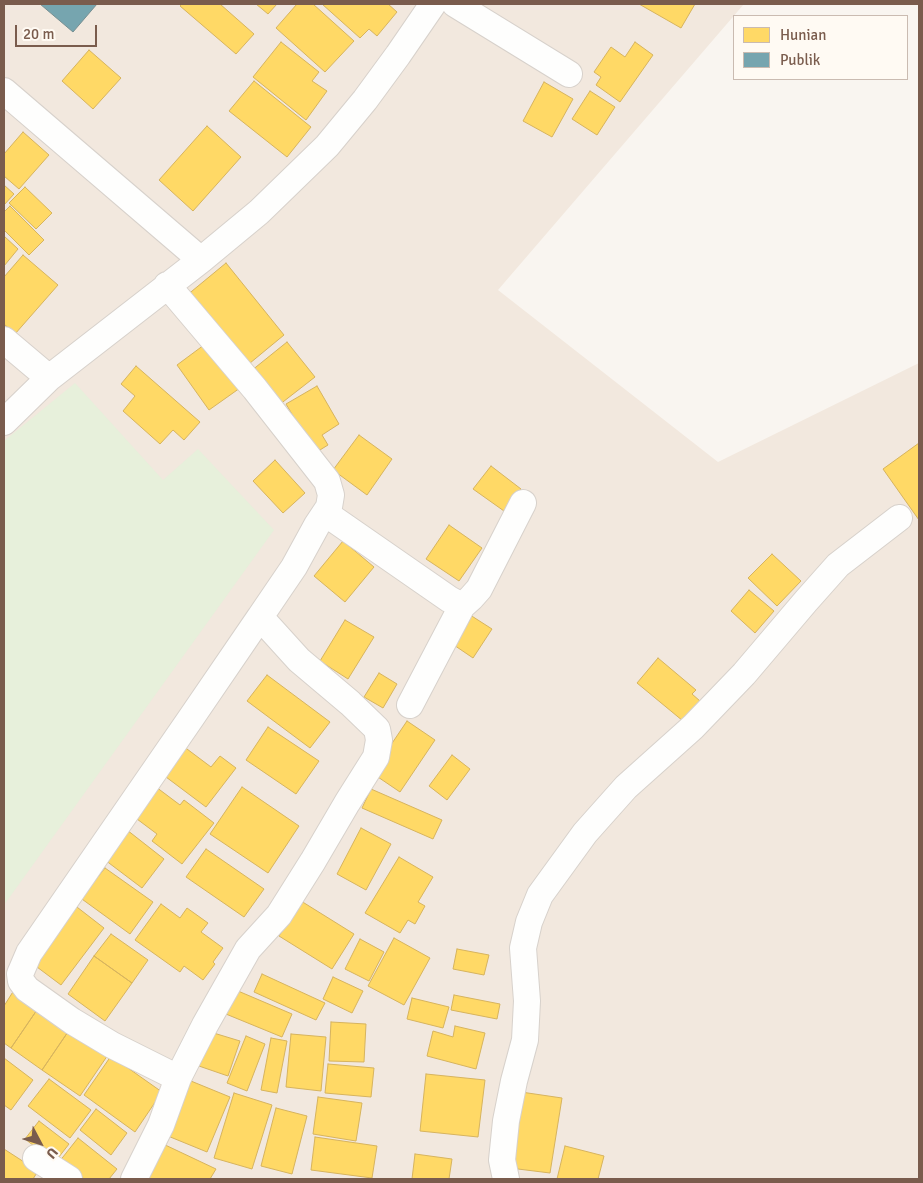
<!DOCTYPE html>
<style>
body{margin:0}
#map{position:relative;width:923px;height:1183px;overflow:hidden;background:#f9f5f0;font-family:Signika,sans-serif}
canvas{display:block}
.frame{position:absolute;inset:0;border:5px solid #7a5c4d;pointer-events:none}
.legend{position:absolute;left:733px;top:15px;width:175px;height:65px;box-sizing:border-box;background:#fffaf3;border:1px solid #cabbb1;margin:0;padding:6px 9px;list-style:none;font-size:15px;color:#7a5c4d}
.legend li{display:flex;align-items:center;gap:10px;height:25px}
.legend b{width:25px;border:1px solid #cabbb1}
.north{position:absolute;left:15px;top:1118px;width:50px;height:50px;-webkit-text-stroke:4px #fffaf3;paint-order:stroke;rotate:130deg;font-size:14px;font-weight:700;line-height:20px;text-align:center;color:#7a5c4d}
.north::after{content:'';display:block;margin:auto;width:18px;height:22px;background:#7a5c4d;clip-path:polygon(50% 0,100% 100%,50% 72%,0 100%)}
.scale{position:absolute;left:15px;top:25px;width:82px;height:22px;box-sizing:border-box;border:2px solid #7a5c4d;border-top:0;padding-left:6px;font-size:15px;line-height:18px;white-space:nowrap;color:#7a5c4d;-webkit-text-stroke:4px #fffaf3;paint-order:stroke}
</style>
<div id="map">
<canvas width="923" height="1183"></canvas>
<div class="frame"></div>
<ul class="legend">
<li><b style="height:14px;background:#ffd966"></b>Hunian</li>
<li><b style="height:14px;background:#76a5af"></b>Publik</li>
</ul>
<div class="north">U</div>
<div class="scale">20 m</div>
</div>
<script>
const ctx = document.querySelector('canvas').getContext('2d');
ctx.lineJoin = 'round';
function fill(path, color) { ctx.fillStyle = color; ctx.fill(path, 'evenodd'); }
const toPath = rows => new Path2D(rows.map(r => 'M' + r).join(''));
function stroke(path, color, width, dash) { ctx.strokeStyle = color; ctx.lineWidth = width; ctx.lineCap = dash ? 'butt' : 'round'; ctx.setLineDash(dash || []); ctx.stroke(path); }
fill(toPath([
 [4,4,744,4,498,290,718,462,919,363,919,1179,4,1179]
]), '#f2e8de');
fill(toPath([
 [75,383,163,480,198,449,274,530,4,905,4,441]
]), '#e7f0db');
const homes = toPath([
 [182,4,220,4,254,34,236,54,180,6,182,4],
 [256,4,277,4,268,14,256,4],
 [297,4,313,4,354,41,325,72,276,28,297,4],
 [322,4,388,4,397,12,377,36,369,29,360,38,322,4],
 [639,4,695,4,681,28,639,4],
 [281,42,319,72,312,81,327,91,306,120,253,77,281,42],
 [635,42,653,55,620,102,596,85,601,77,594,72,611,47,625,57,635,42],
 [89,50,121,78,93,109,62,81,89,50],
 [254,81,311,127,287,157,229,111,254,81],
 [544,82,573,99,552,137,523,121,544,82],
 [590,91,615,107,597,135,572,119,590,91],
 [207,126,241,157,193,211,159,180,207,126],
 [23,132,49,155,19,189,4,176,4,154,23,132],
 [4,185,14,194,4,205,4,185],
 [25,187,52,213,36,229,9,203,25,187],
 [10,206,44,240,29,255,4,230,4,212,10,206],
 [4,236,18,249,4,266,4,236],
 [23,255,58,285,15,334,4,324,4,277,23,255],
 [226,263,284,335,244,368,186,296,226,263],
 [208,342,240,388,209,410,177,365,208,342],
 [287,342,315,377,279,405,251,371,287,342],
 [136,366,200,422,184,440,173,430,160,444,123,411,135,396,121,384,136,366],
 [317,386,339,424,322,435,328,445,315,453,286,404,317,386],
 [359,435,392,459,367,495,333,470,359,435],
 [919,443,919,520,883,469,919,443],
 [275,460,305,493,283,513,253,481,275,460],
 [491,466,521,489,504,511,473,489,491,466],
 [449,525,482,548,459,581,426,559,449,525],
 [343,541,374,567,345,602,314,576,343,541],
 [772,554,801,581,777,606,748,578,772,554],
 [749,590,774,611,755,633,731,611,749,590],
 [467,613,492,629,473,658,448,641,467,613],
 [345,620,374,637,348,679,320,661,345,620],
 [658,658,696,690,692,694,700,701,683,721,637,683,658,658],
 [379,673,397,684,383,708,364,697,379,673],
 [267,675,330,722,310,748,247,701,267,675],
 [407,721,435,740,400,792,372,773,407,721],
 [268,727,319,761,296,794,246,760,268,727],
 [179,743,211,767,220,756,236,768,206,807,158,771,179,743],
 [452,755,470,769,447,800,429,786,452,755],
 [156,787,180,805,184,800,214,823,182,864,152,841,157,834,133,816,156,787],
 [242,787,299,826,268,873,210,834,242,787],
 [371,789,442,820,433,839,362,808,371,789],
 [361,828,391,844,366,890,337,874,361,828],
 [127,830,164,859,142,888,105,860,127,830],
 [206,849,264,889,244,917,186,877,206,849],
 [399,857,433,877,418,902,425,906,415,924,408,920,400,933,365,913,399,857],
 [105,868,153,902,130,934,75,894,86,878,93,883,105,868],
 [301,901,354,934,332,969,279,936,301,901],
 [73,904,104,928,61,985,29,961,73,904],
 [161,904,180,918,187,908,208,923,201,932,223,948,213,962,215,964,203,980,184,966,180,972,135,940,161,904],
 [111,934,148,960,132,983,94,956,111,934],
 [394,938,430,958,404,1005,368,986,394,938],
 [360,939,384,952,369,981,345,969,360,939],
 [457,949,489,955,484,975,453,969,457,949],
 [94,956,132,983,105,1021,68,994,94,956],
 [262,974,325,1003,316,1020,254,992,262,974],
 [333,977,363,991,352,1013,323,999,333,977],
 [16,987,41,1004,11,1048,4,1043,4,1006,16,987],
 [231,988,292,1014,282,1037,221,1012,231,988],
 [454,995,500,1004,497,1019,451,1010,454,995],
 [412,998,449,1007,443,1028,407,1019,412,998],
 [41,1004,74,1023,42,1070,11,1048,41,1004],
 [331,1022,366,1024,364,1062,329,1061,331,1022],
 [74,1023,112,1049,80,1096,42,1070,74,1023],
 [455,1026,485,1033,476,1069,427,1056,433,1031,453,1037,455,1026],
 [207,1031,240,1041,228,1076,196,1065,207,1031],
 [291,1034,326,1037,321,1091,286,1087,291,1034],
 [246,1036,265,1044,247,1091,227,1083,246,1036],
 [271,1038,287,1041,277,1093,261,1090,271,1038],
 [111,1056,162,1092,135,1132,84,1095,111,1056],
 [4,1058,33,1080,11,1110,4,1105,4,1058],
 [328,1064,374,1068,371,1097,325,1093,328,1064],
 [426,1074,485,1080,478,1137,420,1131,426,1074],
 [49,1079,91,1110,70,1138,28,1106,49,1079],
 [186,1079,230,1097,207,1152,163,1134,186,1079],
 [521,1092,562,1098,550,1173,510,1168,521,1092],
 [234,1093,272,1105,252,1169,214,1158,234,1093],
 [318,1097,362,1103,356,1141,313,1134,318,1097],
 [276,1108,307,1116,292,1174,261,1166,276,1108],
 [96,1109,127,1133,111,1155,80,1130,96,1109],
 [39,1121,69,1144,55,1162,25,1139,39,1121],
 [315,1137,377,1146,372,1178,311,1170,315,1137],
 [78,1138,117,1169,109,1179,81,1179,59,1162,78,1138],
 [161,1143,216,1169,210,1179,146,1179,161,1143],
 [565,1146,604,1156,598,1179,557,1179,565,1146],
 [4,1149,38,1171,33,1179,4,1179,4,1149],
 [415,1154,452,1159,449,1179,412,1179,415,1154]
]);
fill(homes, '#ffd966');
stroke(homes, '#d7b45e', 1);
const public = toPath([
 [40,4,97,4,73,32,40,4]
]);
fill(public, '#76a5af');
stroke(public, '#778f92', 1);
const street = toPath([
 [455,4,569,74],
 [4,91,201,260,49,378,4,422],
 [201,260,259,212,327,146,365,100,398,55,433,4],
 [4,340,49,378],
 [325,513,449,599,462,606,471,598,479,589,523,503],
 [410,705,462,606],
 [178,1078,112,1045,72,1021,27,989,21,981,20,974,29,953,191,718,260,617],
 [36,1158,69,1179],
 [134,1179,161,1125,178,1078,205,1025,248,949,279,915,313,861,347,803,376,757,379,740,377,729,350,703,299,660,260,617,294,567,317,525,329,507,331,495,327,481,255,389,167,285],
 [506,1179,502,1160,506,1121,514,1081,525,1040,527,1001,523,948,529,922,540,895,585,833,626,787,693,727,744,674,806,601,838,565,899,518]
]);
stroke(street, '#d7d1cb', 28);
stroke(street, '#fefefd', 26);
</script>
